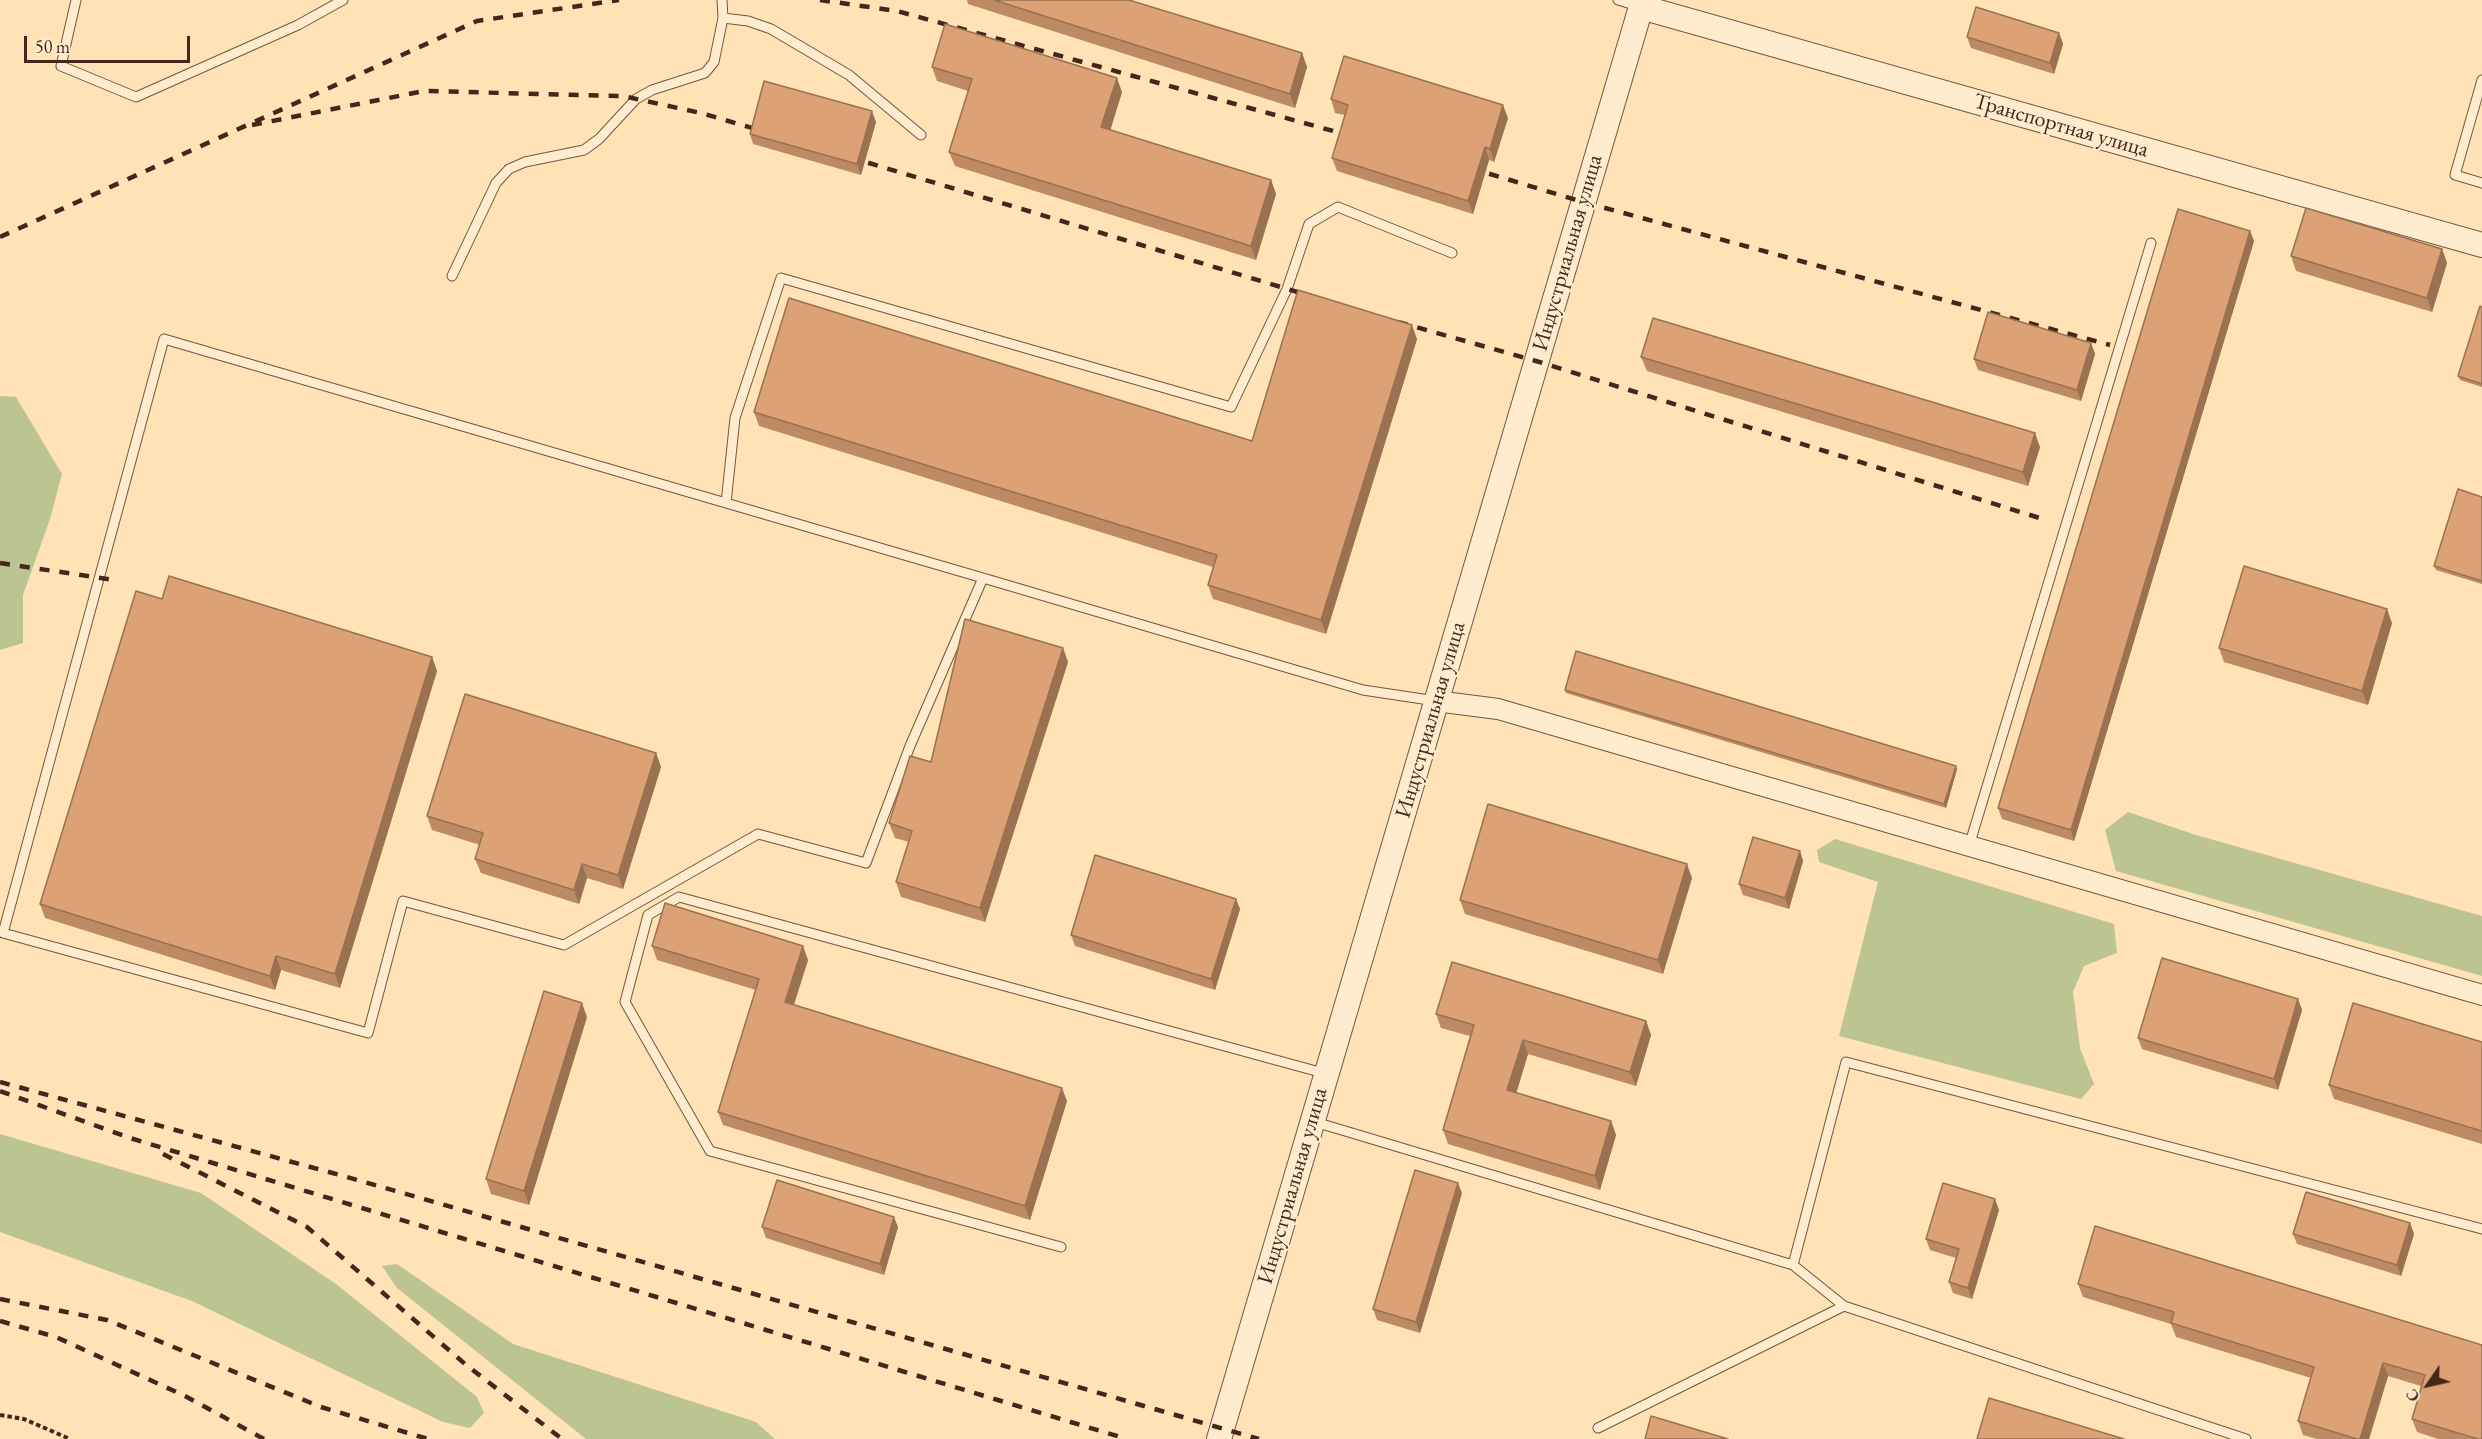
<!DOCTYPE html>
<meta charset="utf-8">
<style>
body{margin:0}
#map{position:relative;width:2482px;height:1439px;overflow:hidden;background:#ffe2b5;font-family:"EB Garamond",serif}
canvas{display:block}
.north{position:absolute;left:2398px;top:1355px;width:60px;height:60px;-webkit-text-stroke:4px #ffeccf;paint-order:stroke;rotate:236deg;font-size:16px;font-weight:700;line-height:24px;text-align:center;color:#46251a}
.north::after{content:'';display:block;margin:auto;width:21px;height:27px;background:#46251a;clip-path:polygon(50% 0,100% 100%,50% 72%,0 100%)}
.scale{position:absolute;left:24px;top:36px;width:166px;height:27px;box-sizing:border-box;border:3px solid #46251a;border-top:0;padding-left:8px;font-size:18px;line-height:21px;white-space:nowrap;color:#46251a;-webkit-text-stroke:4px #ffeccf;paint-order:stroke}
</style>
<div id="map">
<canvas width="2482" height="1439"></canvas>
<div class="north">С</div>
<div class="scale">50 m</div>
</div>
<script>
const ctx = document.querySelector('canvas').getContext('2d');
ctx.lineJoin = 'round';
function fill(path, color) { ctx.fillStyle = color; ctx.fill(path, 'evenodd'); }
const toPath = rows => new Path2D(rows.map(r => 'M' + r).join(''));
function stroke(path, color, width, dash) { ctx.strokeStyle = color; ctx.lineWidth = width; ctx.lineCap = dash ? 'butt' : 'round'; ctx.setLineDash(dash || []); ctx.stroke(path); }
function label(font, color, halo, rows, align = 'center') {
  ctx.font = font + ' "EB Garamond",serif'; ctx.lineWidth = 4.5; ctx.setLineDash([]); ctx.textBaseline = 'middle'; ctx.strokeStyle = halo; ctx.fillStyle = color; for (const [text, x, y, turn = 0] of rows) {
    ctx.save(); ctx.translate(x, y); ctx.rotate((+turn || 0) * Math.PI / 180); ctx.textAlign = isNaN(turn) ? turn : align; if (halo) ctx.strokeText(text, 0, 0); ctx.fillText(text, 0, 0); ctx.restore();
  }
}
fill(toPath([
 [0,396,16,397,62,474,50,519,23,595,23,643,0,650],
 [2128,812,2196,835,2482,916,2482,976,2116,871,2105,830],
 [1835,839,2114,924,2117,953,2084,966,2073,992,2080,1048,2094,1084,2081,1099,1839,1036,1878,882,1819,862,1817,850],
 [0,1134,201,1193,336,1284,477,1397,484,1413,470,1428,443,1422,192,1301,0,1232],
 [397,1264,513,1344,756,1422,775,1439,586,1439,397,1288,382,1266]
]), '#bcc491');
const service = toPath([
 [76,0,61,66,136,97,298,25,343,0],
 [1618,0,1641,7],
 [723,18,748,21,771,29,849,75,921,135],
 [2482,80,2455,175,2482,183],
 [452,276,496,183,509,169,525,162,584,150,599,139,636,99,652,90,705,73,714,62,723,18,722,0],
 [726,503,735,418,781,278,1231,407,1287,289,1309,224,1338,207,1452,253],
 [983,578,910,746,866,863,758,834,564,945,403,901,368,1033,3,933,164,339,983,578,1363,690,1436,701],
 [1969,846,2151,243],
 [1315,1122,1793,1265,1844,1306,2246,1439],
 [1061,1247,710,1151,625,1002,648,915,679,897,1327,1074],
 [1793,1265,1846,1062,2482,1229],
 [1598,1428,1844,1306]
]);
const minor = toPath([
 [1436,701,1498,709,2482,995]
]);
const tertiary = toPath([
 [1219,1439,1641,7,2482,245]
]);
stroke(service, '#745441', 11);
stroke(minor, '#745441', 22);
stroke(tertiary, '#745441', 26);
stroke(toPath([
 [0,1415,24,1419,70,1439]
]), '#46251a', 4, [4.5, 3]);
stroke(service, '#ffeccf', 9);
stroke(minor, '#ffeccf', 20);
stroke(tertiary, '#ffeccf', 24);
stroke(toPath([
 [820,0,897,11,1355,137],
 [252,125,424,91,623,96,701,113,766,132],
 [849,157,1314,297],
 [1470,168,1583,202,2110,345],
 [0,237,477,21,619,0],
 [1398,322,1536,361,2046,520],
 [0,563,114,580],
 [0,1082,347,1177,1259,1439],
 [0,1091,130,1138,1127,1439],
 [163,1154,307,1227,465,1364,562,1439],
 [0,1299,107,1320,321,1407,428,1439],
 [0,1321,56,1337,185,1396,264,1439]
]), '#46251a', 4.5, [10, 10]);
fill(toPath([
 [967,0,1129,0,1302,53,1307,67,1295,108,968,4],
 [2059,33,2063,44,2054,74,1971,48,1967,37],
 [932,67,1122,92,1110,130,1271,180,1276,194,1256,260,955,166,949,152,968,91,937,81],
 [1331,99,1508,118,1494,162,1489,160,1473,214,1337,171,1332,158,1345,115,1335,113],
 [876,122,861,175,753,144,750,134],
 [2250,231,2254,241,2074,841,2002,819,1998,808],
 [2442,249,2447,263,2432,312,2296,271,2291,256],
 [2482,307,2482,387,2460,380,2458,376],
 [1417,339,1326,634,1213,599,1208,585,1213,567,759,426,754,412,1252,441],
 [2091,343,2095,354,2081,401,1978,370,1974,359],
 [1641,357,2040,447,2028,486,1647,371],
 [2482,497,2482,584,2436,570,2434,566],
 [162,599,432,657,437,671,340,988,281,970,275,990,45,918,40,904],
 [2392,623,2368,705,2224,662,2219,648],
 [1063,648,1068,662,985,922,901,897,896,882,909,842,895,838,889,823,931,762],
 [1565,690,1957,769,1946,808,1566,693],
 [656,753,661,767,623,889,587,878,579,904,481,873,475,859,480,845,432,830,427,816],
 [1800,851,1803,861,1789,909,1743,895,1739,884],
 [1692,878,1663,974,1465,914,1460,900],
 [1236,899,1240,909,1215,990,1075,946,1071,935],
 [652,946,808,960,794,1005,1067,1101,1030,1220,723,1125,718,1112,756,990,657,960],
 [2298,999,2302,1010,2278,1090,2142,1049,2138,1038],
 [1436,1014,1646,1021,1651,1035,1636,1086,1528,1054,1516,1093,1611,1121,1616,1135,1600,1190,1448,1144,1443,1130,1470,1036,1441,1028],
 [587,1017,529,1205,491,1194,486,1179],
 [2482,1042,2482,1144,2334,1099,2329,1085],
 [1462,1193,1420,1333,1377,1320,1373,1309],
 [1999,1210,1972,1299,1953,1293,1949,1282,1956,1258,1930,1250,1926,1239],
 [2410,1223,2414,1234,2401,1276,2297,1244,2293,1234],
 [762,1227,898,1227,884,1275,766,1238],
 [2078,1284,2482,1345,2482,1439,2438,1439,2417,1432,2412,1419,2421,1386,2388,1376,2369,1439,2317,1439,2303,1435,2298,1421,2311,1378,2176,1337,2171,1324,2083,1297]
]), '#bd8a64');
fill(toPath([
 [2059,33,2063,44,2054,74,2050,63],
 [1302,53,1307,67,1295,108,1290,94],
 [1117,78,1122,92,1107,141,1101,127],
 [1503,105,1508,118,1494,162,1490,149],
 [872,111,876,122,861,175,857,164],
 [1485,147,1489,160,1473,214,1468,201],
 [1271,180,1276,194,1256,260,1251,246],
 [2250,231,2254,241,2074,841,2071,830],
 [2442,249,2447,263,2432,312,2427,298],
 [1412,325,1417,339,1326,634,1321,620],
 [2091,343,2095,354,2081,401,2077,390],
 [2035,433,2040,447,2028,486,2023,472],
 [2387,609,2392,623,2368,705,2362,691],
 [1063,648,1068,662,985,922,980,908],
 [432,657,437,671,340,988,335,974],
 [656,753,661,767,623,889,618,875],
 [1956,766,1957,769,1946,808,1944,804],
 [1800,851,1803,861,1789,909,1785,898],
 [582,864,587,878,579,904,574,890],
 [1687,864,1692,878,1663,974,1658,960],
 [1236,899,1240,909,1215,990,1211,979],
 [803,946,808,960,790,1016,785,1002],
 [276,956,281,970,275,990,270,976],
 [2298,999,2302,1010,2278,1090,2274,1079],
 [582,1003,587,1017,529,1205,524,1191],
 [1646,1021,1651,1035,1636,1086,1630,1072],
 [1523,1040,1528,1054,1513,1104,1507,1090],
 [1062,1088,1067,1101,1030,1220,1025,1206],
 [1611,1121,1616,1135,1600,1190,1595,1176],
 [1458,1183,1462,1193,1420,1333,1416,1322],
 [1995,1199,1999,1210,1972,1299,1968,1288],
 [894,1217,898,1227,884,1275,880,1264],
 [2410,1223,2414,1234,2401,1276,2397,1265],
 [2383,1363,2388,1376,2369,1439,2360,1439]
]), '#9a7151');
const building = toPath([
 [994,0,1129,0,1302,53,1290,94,994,0],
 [1976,7,2059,33,2050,63,1967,37,1976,7],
 [945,24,1117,78,1101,127,1271,180,1251,246,949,152,972,79,932,67,945,24],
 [1344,56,1503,105,1490,149,1485,147,1468,201,1332,158,1348,105,1331,99,1344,56],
 [764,81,872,111,857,164,750,134,764,81],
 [2306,208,2442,249,2427,298,2291,256,2306,208],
 [2178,209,2250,231,2071,830,1998,808,2178,209],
 [1298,290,1412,325,1321,620,1208,585,1217,555,754,412,789,298,1252,441,1298,290],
 [2480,306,2482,307,2482,384,2458,376,2480,306],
 [1988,312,2091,343,2077,390,1974,359,1988,312],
 [1653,318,2035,433,2023,472,1641,357,1653,318],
 [2458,489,2482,497,2482,581,2434,566,2458,489],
 [2244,566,2387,609,2362,691,2219,648,2244,566],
 [169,576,432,657,335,974,276,956,270,976,40,904,136,591,162,599,169,576],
 [965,619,1063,648,980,908,896,882,912,831,889,823,910,756,931,762,965,619],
 [1576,651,1956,766,1944,804,1565,690,1576,651],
 [465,694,656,753,618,875,582,864,574,890,475,859,483,833,427,816,465,694],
 [1488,804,1687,864,1658,960,1460,900,1488,804],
 [1753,837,1800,851,1785,898,1739,884,1753,837],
 [1095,855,1236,899,1211,979,1071,935,1095,855],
 [665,903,803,946,785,1002,1062,1088,1025,1206,718,1112,759,979,652,946,665,903],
 [2162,958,2298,999,2274,1079,2138,1038,2162,958],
 [1452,962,1646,1021,1630,1072,1523,1040,1507,1090,1611,1121,1595,1176,1443,1130,1474,1025,1436,1014,1452,962],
 [544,991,582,1003,524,1191,486,1179,544,991],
 [2353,1003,2482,1042,2482,1131,2329,1085,2353,1003],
 [1415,1170,1458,1183,1416,1322,1373,1309,1415,1170],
 [777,1180,894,1217,880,1264,762,1227,777,1180],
 [1943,1183,1995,1199,1968,1288,1949,1282,1959,1249,1926,1239,1943,1183],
 [2306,1192,2410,1223,2397,1265,2293,1234,2306,1192],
 [2095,1226,2482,1345,2482,1439,2478,1439,2412,1419,2425,1375,2383,1363,2360,1439,2357,1439,2298,1421,2314,1367,2171,1323,2174,1312,2078,1284,2095,1226],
 [1989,1398,2124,1439,1977,1439,1989,1398],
 [1651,1416,1728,1439,1645,1439,1651,1416]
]);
fill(building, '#dca174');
stroke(building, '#9a7151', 1.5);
label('22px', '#46251a', '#ffeccf', [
 ["Транспортная улица",2061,126,16],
 ["Индустриальная улица",1568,253,-74],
 ["Индустриальная улица",1431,720,-74],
 ["Индустриальная улица",1293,1186,-74]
]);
</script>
